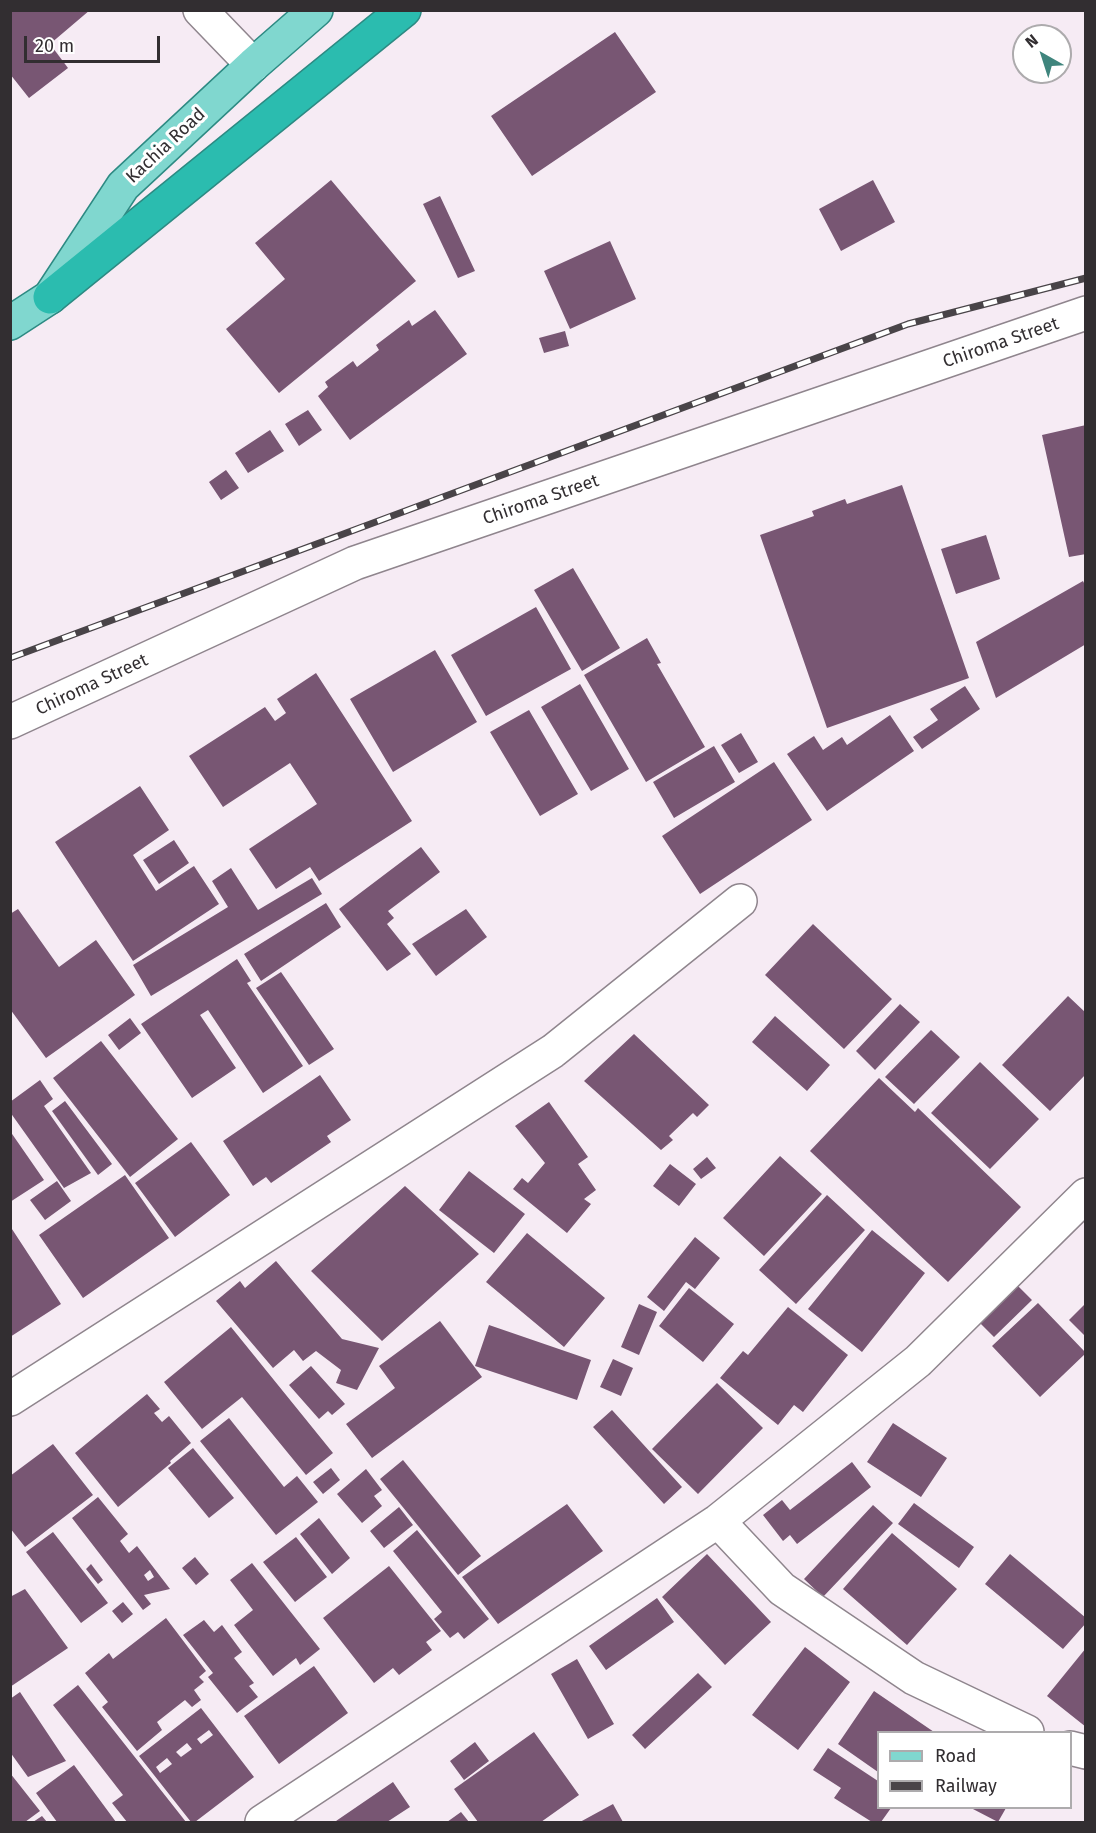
<!DOCTYPE html>
<style>
body{margin:0}
#map{position:relative;width:1096px;height:1833px;overflow:hidden;background:#f6ebf4;font-family:"Fira Sans",sans-serif}
canvas{display:block}
.frame{position:absolute;inset:0;border:12px solid #322e31;pointer-events:none}
.legend{position:absolute;left:877px;top:1731px;width:195px;height:78px;box-sizing:border-box;background:#fff;border:2px solid #adabad;margin:0;padding:8px 10px;list-style:none;font-size:18px;color:#322e31}
.legend li{display:flex;align-items:center;gap:12px;height:30px}
.legend b{width:30px;border:2px solid #adabad}
.north{position:absolute;left:1012px;top:24px;width:60px;height:60px;box-sizing:border-box;background:#fff;border:2px solid #adabad;border-radius:50%;rotate:321deg;font-size:16px;font-weight:700;line-height:24px;text-align:center;color:#322e31}
.north::after{content:'';display:block;margin:auto;width:21px;height:27px;background:#3f857d;clip-path:polygon(50% 0,100% 100%,50% 72%,0 100%)}
.scale{position:absolute;left:24px;top:36px;width:136px;height:27px;box-sizing:border-box;border:3px solid #322e31;border-top:0;padding-left:8px;font-size:18px;line-height:21px;white-space:nowrap;color:#322e31;-webkit-text-stroke:4px #fff;paint-order:stroke}
</style>
<div id="map">
<canvas width="1096" height="1833"></canvas>
<div class="frame"></div>
<ul class="legend">
<li><b style="height:8px;background:#80d7cf"></b>Road</li>
<li><b style="height:8px;background:#494448"></b>Railway</li>
</ul>
<div class="north">N</div>
<div class="scale">20 m</div>
</div>
<script>
const ctx = document.querySelector('canvas').getContext('2d');
ctx.lineJoin = 'round';
function fill(path, color) { ctx.fillStyle = color; ctx.fill(path, 'evenodd'); }
const toPath = rows => new Path2D(rows.map(r => 'M' + r).join(''));
function stroke(path, color, width, dash) { ctx.strokeStyle = color; ctx.lineWidth = width; ctx.lineCap = dash ? 'butt' : 'round'; ctx.setLineDash(dash || []); ctx.stroke(path); }
function label(font, color, halo, rows, align = 'center') {
  ctx.font = font + ' "Fira Sans",sans-serif'; ctx.lineWidth = 6; ctx.setLineDash([]); ctx.textBaseline = 'middle'; ctx.strokeStyle = halo; ctx.fillStyle = color; for (const [text, x, y, turn = 0] of rows) {
    ctx.save(); ctx.translate(x, y); ctx.rotate((+turn || 0) * Math.PI / 180); ctx.textAlign = isNaN(turn) ? turn : align; if (halo) ctx.strokeText(text, 0, 0); ctx.fillText(text, 0, 0); ctx.restore();
  }
}
fill(toPath([
 [10,10,90,10,50,44,68,68,29,98,10,74],
 [615,32,656,92,532,176,491,116],
 [331,180,416,281,279,393,226,329,285,279,255,243],
 [873,180,895,222,841,251,819,209],
 [440,196,475,271,458,278,423,204],
 [610,241,636,299,570,329,544,271],
 [435,310,467,354,350,440,318,396,328,387,325,382,353,361,357,367,379,350,376,345,409,320,412,326],
 [565,331,569,346,544,353,539,338],
 [308,410,322,430,299,446,285,424],
 [1086,425,1086,554,1069,557,1042,435],
 [270,430,284,451,248,473,235,453],
 [226,470,239,488,221,500,209,482],
 [902,485,969,678,827,728,760,535,814,516,812,511,845,499,847,504],
 [986,535,1000,579,956,594,941,549],
 [573,568,620,648,582,671,534,590],
 [1083,581,1086,587,1086,644,996,698,976,642],
 [536,607,571,669,486,716,451,655],
 [647,638,661,663,657,664,705,747,646,782,584,675],
 [435,650,477,722,393,772,350,699],
 [316,673,412,821,319,881,310,867,276,889,249,849,317,804,290,763,223,807,189,756,265,707,275,721,286,713,277,699],
 [580,684,629,769,591,791,541,707],
 [965,686,980,709,922,749,913,737,938,720,930,709],
 [529,710,578,794,540,816,490,732],
 [890,715,914,751,827,811,787,754,814,736,823,750,842,737,847,745],
 [741,733,758,762,739,773,721,745],
 [714,746,735,782,674,818,653,782],
 [774,762,812,820,700,894,662,836],
 [140,786,169,830,133,855,156,891,194,866,219,904,133,961,55,842],
 [174,840,189,863,159,884,143,860],
 [421,847,440,872,388,911,394,918,387,924,411,954,387,971,339,909],
 [231,868,258,910,312,878,322,894,151,996,133,965,228,907,212,881],
 [326,903,341,927,261,981,244,954],
 [18,909,59,967,96,940,135,995,46,1058,10,1009,10,914],
 [466,909,487,937,436,976,412,944],
 [813,924,892,999,844,1049,765,975],
 [237,959,251,981,247,983,303,1066,263,1093,208,1010,200,1015,236,1068,192,1098,141,1024],
 [281,972,334,1049,309,1065,256,988],
 [1068,996,1086,1013,1086,1074,1050,1111,1002,1065],
 [900,1004,920,1022,875,1070,856,1051],
 [775,1016,830,1065,807,1091,752,1042],
 [130,1018,141,1033,119,1050,108,1035],
 [931,1030,960,1057,914,1104,885,1077],
 [634,1034,709,1105,697,1117,693,1113,669,1136,673,1140,661,1150,584,1081],
 [101,1041,178,1139,130,1177,53,1078],
 [980,1062,1039,1119,990,1169,931,1113],
 [320,1075,351,1120,327,1136,331,1142,271,1183,266,1177,253,1186,223,1141],
 [879,1078,915,1112,918,1108,1021,1207,948,1282,810,1151],
 [40,1080,53,1099,44,1106,91,1173,64,1188,10,1112,10,1102],
 [65,1101,112,1164,98,1175,52,1111],
 [549,1102,588,1157,578,1164,596,1190,584,1199,591,1204,567,1233,513,1189,522,1178,528,1183,545,1163,515,1126],
 [10,1131,44,1180,10,1202],
 [191,1142,230,1195,175,1237,135,1183],
 [780,1156,822,1194,764,1256,723,1218],
 [707,1157,716,1168,701,1179,693,1169],
 [670,1164,696,1184,679,1206,653,1186],
 [469,1171,525,1214,494,1253,439,1210],
 [125,1175,169,1238,83,1298,39,1235],
 [57,1181,71,1201,45,1220,30,1200],
 [405,1186,479,1254,382,1341,311,1271],
 [827,1195,865,1230,796,1304,759,1270],
 [10,1226,61,1304,10,1337],
 [872,1230,925,1273,862,1352,808,1309],
 [527,1233,605,1298,564,1347,486,1282],
 [695,1237,720,1258,695,1289,686,1282,664,1311,647,1297],
 [276,1261,342,1339,379,1348,357,1390,336,1383,341,1370,316,1351,303,1361,294,1350,273,1368,216,1301,240,1281,245,1288],
 [1018,1286,1032,1300,994,1337,980,1323],
 [689,1288,734,1324,703,1362,659,1326],
 [1038,1303,1086,1353,1040,1397,992,1346],
 [1086,1303,1086,1337,1069,1320],
 [639,1304,657,1312,639,1355,621,1347],
 [788,1307,848,1355,803,1412,794,1405,778,1425,720,1378,743,1351,748,1355],
 [440,1321,482,1377,372,1458,346,1424,395,1388,379,1366],
 [489,1325,591,1360,577,1400,475,1366],
 [231,1327,333,1453,306,1475,242,1397,202,1429,164,1382],
 [613,1359,633,1368,621,1396,600,1387],
 [311,1366,345,1404,332,1415,328,1411,319,1419,289,1385],
 [717,1383,763,1428,698,1494,652,1449],
 [147,1394,160,1409,154,1413,162,1422,169,1416,191,1443,170,1461,171,1463,118,1507,75,1453],
 [612,1410,682,1487,664,1504,593,1427],
 [229,1418,284,1487,297,1476,318,1502,276,1535,200,1441],
 [893,1423,947,1458,921,1497,867,1462],
 [53,1444,93,1495,25,1547,10,1528,10,1476],
 [193,1448,234,1498,209,1518,168,1468],
 [403,1460,481,1556,458,1575,380,1479],
 [852,1462,871,1487,797,1544,790,1535,783,1541,763,1515,782,1500,790,1510],
 [331,1468,340,1480,323,1494,313,1482],
 [366,1469,382,1490,374,1496,382,1506,362,1523,337,1494],
 [98,1497,128,1534,120,1541,129,1553,137,1546,170,1589,144,1595,151,1604,143,1610,72,1518],
 [150,1570,154,1577,148,1581,144,1575],
 [914,1503,974,1547,959,1568,898,1524],
 [567,1504,603,1551,498,1624,462,1577],
 [873,1505,893,1523,823,1597,804,1579],
 [399,1507,413,1525,384,1548,370,1531],
 [319,1518,350,1558,332,1574,300,1534],
 [417,1530,489,1619,464,1639,458,1632,450,1638,434,1619,442,1612,393,1551],
 [53,1532,108,1603,81,1623,26,1552],
 [892,1533,957,1589,907,1645,843,1589],
 [296,1537,327,1577,295,1602,263,1562],
 [707,1554,771,1622,725,1665,662,1597],
 [1010,1554,1086,1618,1086,1623,1063,1649,985,1584],
 [195,1557,209,1574,196,1585,182,1568],
 [252,1563,320,1649,300,1665,296,1658,273,1676,234,1625,253,1610,230,1580],
 [91,1564,103,1580,98,1584,86,1569],
 [389,1566,441,1631,426,1642,432,1650,399,1675,393,1668,374,1683,323,1618],
 [25,1589,68,1648,10,1687,10,1597],
 [657,1598,674,1622,606,1670,589,1646],
 [123,1602,133,1614,122,1623,112,1611],
 [166,1618,206,1671,199,1677,204,1682,194,1690,201,1700,192,1707,185,1700,157,1722,162,1730,137,1751,102,1707,108,1702,85,1673,109,1653,113,1659],
 [204,1620,214,1632,222,1625,242,1652,234,1658,254,1683,249,1686,258,1697,237,1713,208,1677,213,1673,183,1635],
 [805,1647,850,1682,798,1750,752,1715],
 [1086,1648,1086,1727,1047,1696],
 [577,1659,614,1724,588,1739,551,1674],
 [314,1666,348,1713,279,1764,244,1716],
 [698,1673,712,1687,645,1749,632,1735],
 [78,1685,186,1822,127,1822,112,1803,123,1795,53,1705],
 [874,1691,934,1732,878,1732,878,1772,838,1744],
 [20,1692,66,1761,28,1777,10,1752,10,1699],
 [201,1708,254,1777,195,1822,191,1822,139,1756],
 [209,1730,213,1735,201,1744,197,1739],
 [187,1743,192,1749,181,1757,176,1752],
 [167,1758,172,1764,160,1773,156,1767],
 [534,1732,579,1795,541,1822,478,1822,454,1789],
 [475,1742,489,1761,464,1780,450,1761],
 [828,1748,878,1781,878,1808,891,1808,881,1822,872,1822,834,1798,841,1788,813,1770],
 [74,1765,116,1822,57,1822,36,1793],
 [10,1773,40,1811,25,1822,10,1822],
 [393,1782,410,1807,387,1822,338,1822,336,1821],
 [613,1804,623,1822,580,1822],
 [971,1808,1006,1808,998,1822],
 [461,1812,469,1822,447,1822],
 [42,1816,47,1822,33,1822]
]), '#785673');
const minor = toPath([
 [200,10,253,65],
 [10,722,355,563,1086,313],
 [10,1399,553,1051,740,901],
 [718,1521,782,1589,914,1678,1027,1732],
 [1070,1748,1086,1752],
 [262,1822,718,1521,918,1361,1086,1195]
]);
const major = toPath([
 [10,323,50,297,123,186,253,65,316,10]
]);
const highway = toPath([
 [50,297,404,10]
]);
stroke(minor, '#8f858d', 36);
stroke(major, '#2d8a83', 36);
stroke(highway, '#2d8a83', 36);
stroke(minor, '#fff', 33);
stroke(major, '#80d7cf', 33);
stroke(highway, '#2bbcaf', 33);
const rail = toPath([
 [10,658,908,324,1086,278]
]);
stroke(rail, '#494448', 7);
stroke(rail, '#fff', 4.5, [14]);
label('18px', '#322e31', '#fff', [
 ["Kachia Road",166,146,-43],
 ["Chiroma Street",1001,343,-19],
 ["Chiroma Street",541,500,-19],
 ["Chiroma Street",92,685,-25]
]);
</script>
